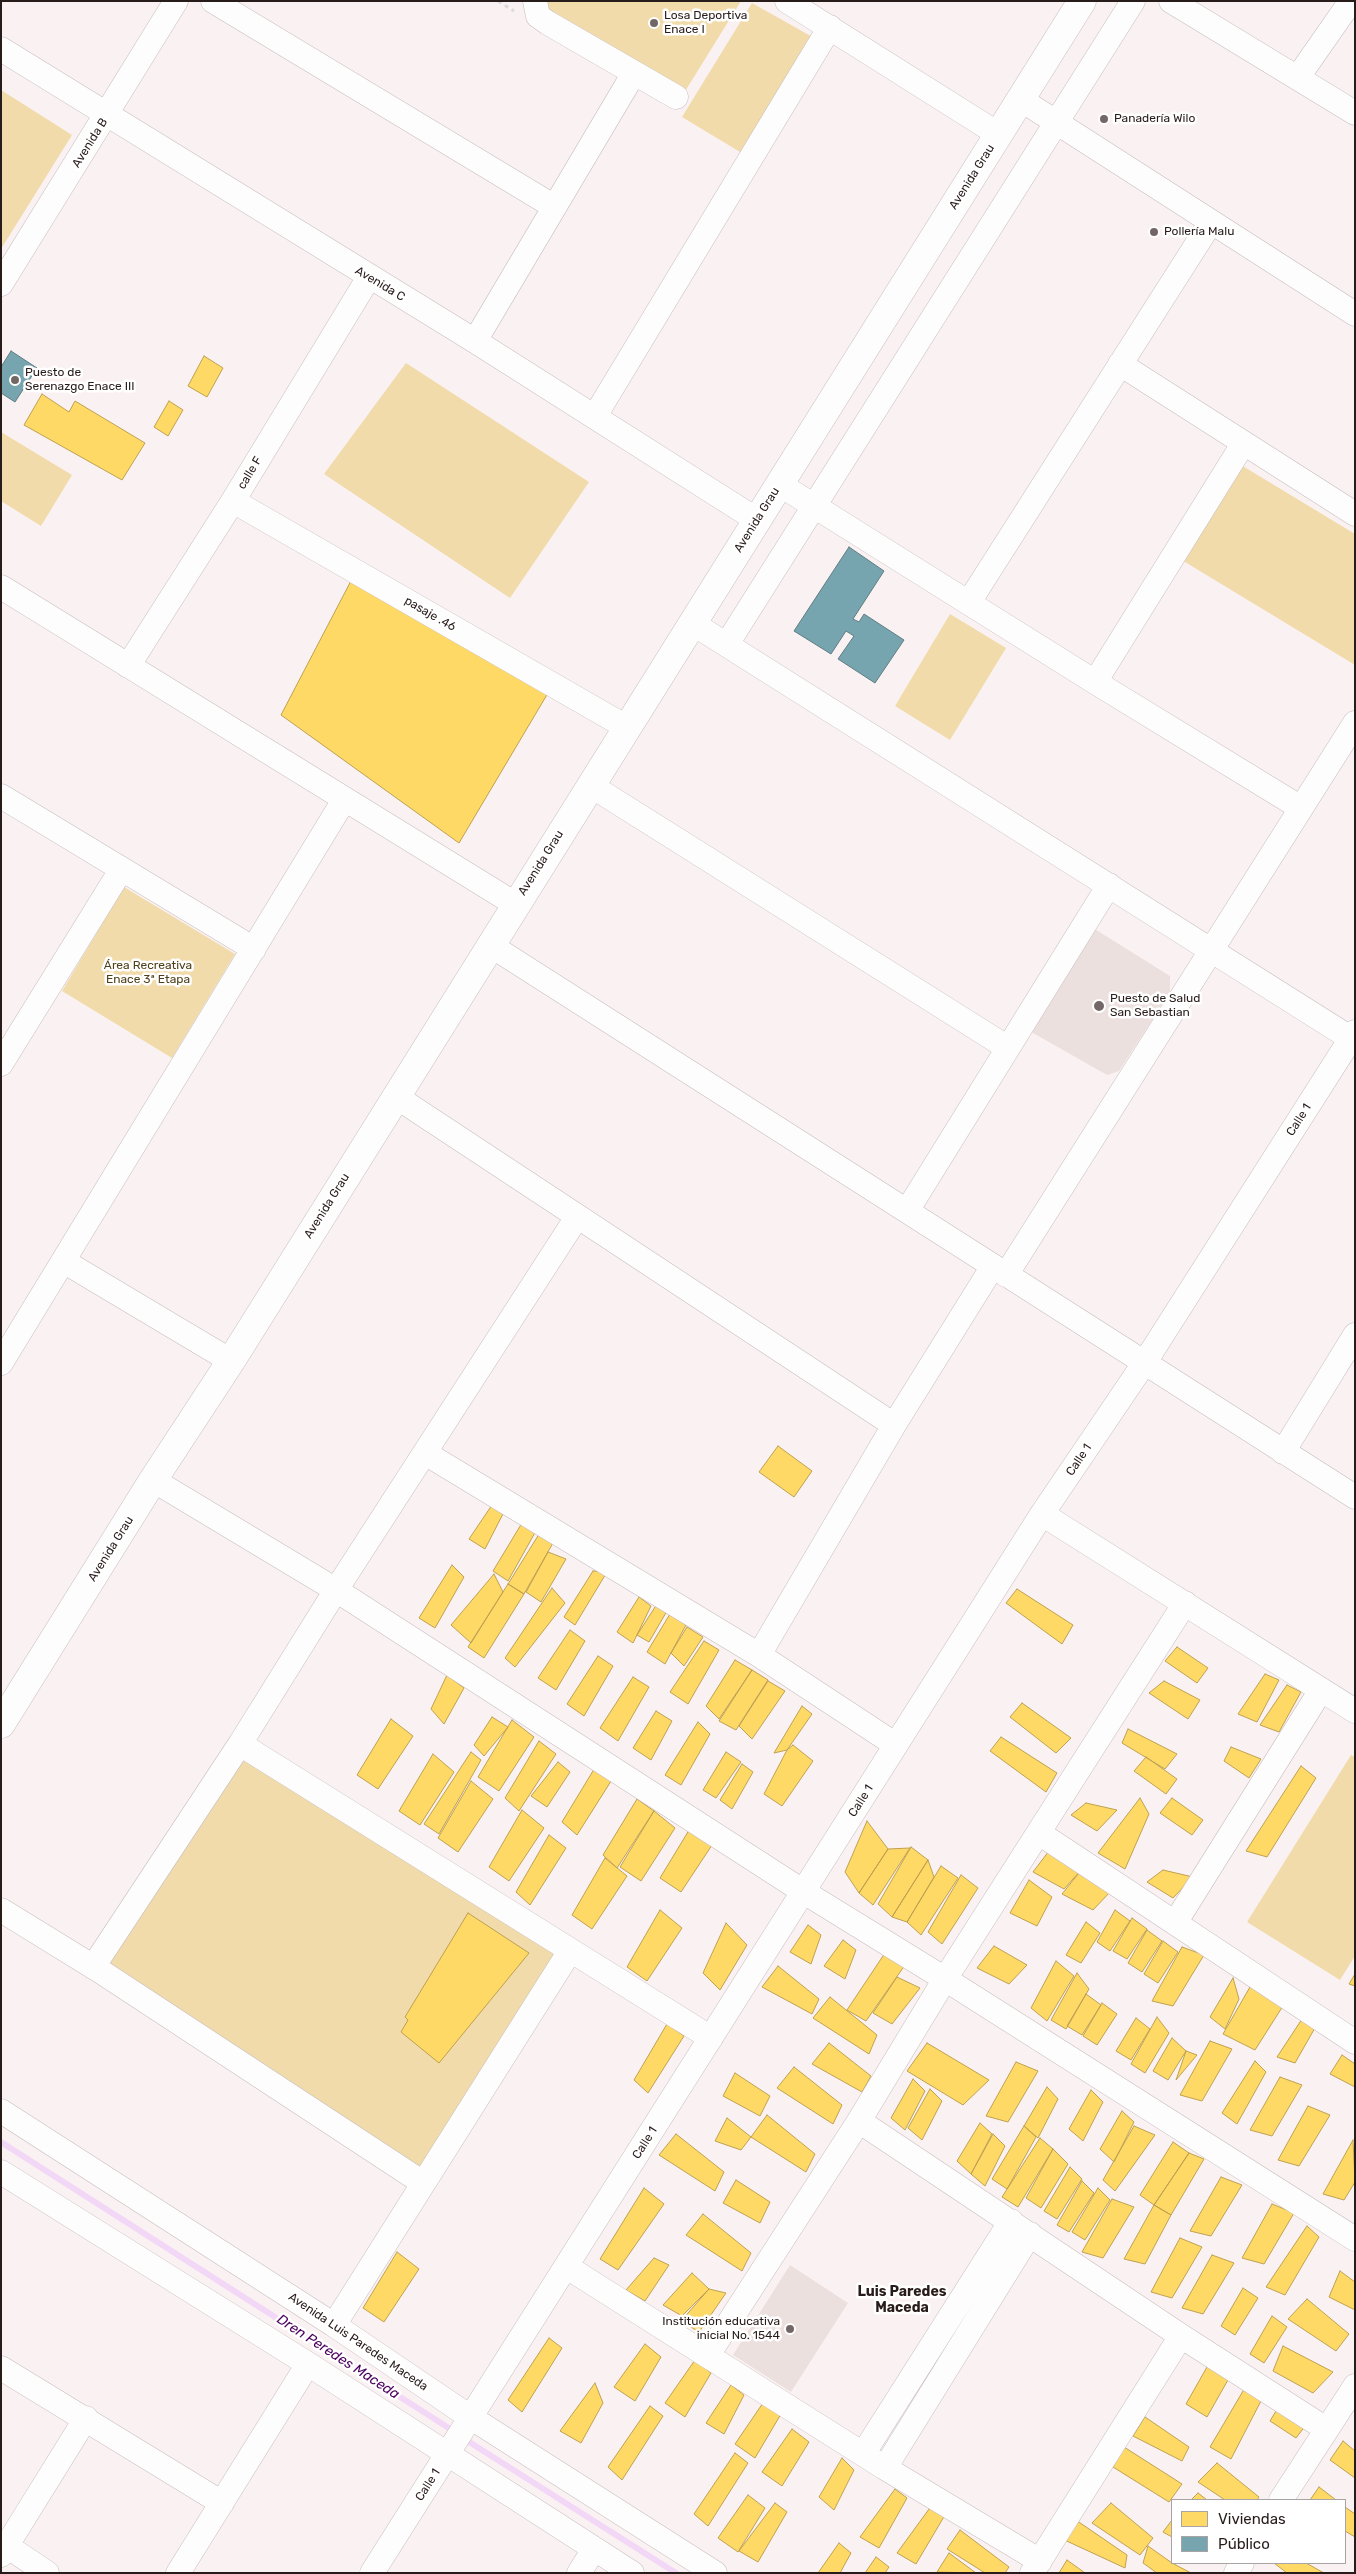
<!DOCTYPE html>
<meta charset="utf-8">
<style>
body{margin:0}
#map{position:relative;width:1356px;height:2574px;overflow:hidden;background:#faf2f2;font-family:Rubik,sans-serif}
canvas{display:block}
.frame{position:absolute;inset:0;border:2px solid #281c1b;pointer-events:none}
.legend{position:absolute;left:1171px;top:2499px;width:175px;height:65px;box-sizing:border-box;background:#fff;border:1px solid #a9a4a4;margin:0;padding:6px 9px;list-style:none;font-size:15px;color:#281c1b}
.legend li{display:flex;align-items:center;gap:10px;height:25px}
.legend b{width:25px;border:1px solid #a9a4a4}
</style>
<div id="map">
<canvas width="1356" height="2574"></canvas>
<div class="frame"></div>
<ul class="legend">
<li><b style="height:14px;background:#ffd966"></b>Viviendas</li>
<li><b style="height:14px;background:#76a5af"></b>Público</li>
</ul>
</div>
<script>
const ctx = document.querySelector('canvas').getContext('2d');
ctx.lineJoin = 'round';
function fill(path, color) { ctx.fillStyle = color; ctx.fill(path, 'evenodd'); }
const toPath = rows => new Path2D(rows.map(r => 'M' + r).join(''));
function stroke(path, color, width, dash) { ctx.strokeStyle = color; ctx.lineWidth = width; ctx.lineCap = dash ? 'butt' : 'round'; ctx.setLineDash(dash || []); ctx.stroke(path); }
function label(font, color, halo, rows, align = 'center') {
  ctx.font = font + ' Rubik,sans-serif'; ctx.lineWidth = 5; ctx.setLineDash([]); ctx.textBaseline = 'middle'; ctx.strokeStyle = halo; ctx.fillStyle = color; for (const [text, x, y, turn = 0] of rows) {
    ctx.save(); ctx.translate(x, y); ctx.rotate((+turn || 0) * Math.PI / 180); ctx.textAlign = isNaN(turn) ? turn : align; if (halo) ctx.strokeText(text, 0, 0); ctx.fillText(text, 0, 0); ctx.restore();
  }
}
fill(toPath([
 [1090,926,1170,976,1170,992,1119,1071,1107,1075,1033,1033,1028,1020],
 [790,2265,848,2303,791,2392,733,2355]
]), '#ece0df');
fill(toPath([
 [547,1,741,1,684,93,541,11],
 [752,3,816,39,745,155,682,117],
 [1,90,72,135,1,249],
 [406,363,589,482,510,598,324,474],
 [1,432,72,475,41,526,1,501],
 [1241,465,1355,534,1355,665,1180,559],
 [950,614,1006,648,950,740,895,706],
 [124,887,235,954,172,1058,62,991],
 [248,1750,556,1952,418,2170,100,1971],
 [1351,1755,1355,1757,1355,1956,1340,1980,1247,1922]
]), '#f1dbaa');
const homes = toPath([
 [204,356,223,368,207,397,188,386,204,356],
 [42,394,69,412,75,401,145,443,122,480,24,425,42,394],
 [169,401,183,410,168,436,154,427,169,401],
 [353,577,548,693,459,843,281,715,353,577],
 [778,1446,812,1471,794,1497,759,1472,778,1446],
 [494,1502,506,1508,485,1549,469,1539,494,1502],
 [525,1518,537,1529,508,1581,493,1571,525,1518],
 [541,1531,553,1543,524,1594,508,1584,541,1531],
 [548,1552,566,1559,541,1602,526,1592,548,1552],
 [452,1565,464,1577,435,1628,419,1618,452,1565],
 [593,1571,607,1572,575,1625,564,1617,593,1571],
 [494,1574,503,1592,471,1643,451,1625,494,1574],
 [508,1584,524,1594,484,1658,468,1647,508,1584],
 [552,1588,565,1603,515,1667,505,1658,552,1588],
 [1017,1589,1073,1625,1062,1644,1006,1603,1017,1589],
 [639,1597,651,1606,633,1643,617,1632,639,1597],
 [659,1601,667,1611,649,1642,637,1635,659,1601],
 [670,1614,686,1625,665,1664,647,1652,670,1614],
 [687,1627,703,1637,684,1666,671,1653,687,1627],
 [570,1630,585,1641,556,1690,538,1678,570,1630],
 [704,1641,719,1650,688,1704,670,1692,704,1641],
 [1177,1647,1208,1668,1197,1683,1165,1661,1177,1647],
 [598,1656,613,1666,584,1716,567,1704,598,1656],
 [735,1660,752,1670,719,1719,706,1706,735,1660],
 [752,1670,768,1680,736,1730,719,1721,752,1670],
 [1265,1674,1279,1680,1257,1722,1238,1714,1265,1674],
 [447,1675,464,1688,444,1724,431,1709,447,1675],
 [633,1677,649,1687,618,1741,600,1728,633,1677],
 [768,1681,785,1691,752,1739,739,1726,768,1681],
 [1164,1681,1200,1700,1188,1719,1149,1693,1164,1681],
 [1287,1685,1301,1692,1279,1732,1260,1725,1287,1685],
 [1022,1703,1071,1738,1056,1753,1010,1717,1022,1703],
 [802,1706,812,1714,787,1750,774,1753,802,1706],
 [656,1711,672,1721,651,1760,633,1748,656,1711],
 [492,1717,508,1727,484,1756,474,1745,492,1717],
 [391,1719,413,1736,378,1789,357,1775,391,1719],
 [512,1720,534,1737,499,1791,478,1777,512,1720],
 [698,1722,710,1734,681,1785,665,1775,698,1722],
 [1128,1729,1177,1754,1165,1769,1122,1743,1128,1729],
 [1001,1737,1057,1773,1046,1792,990,1751,1001,1737],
 [539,1741,556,1754,519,1811,505,1798,539,1741],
 [793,1745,813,1761,782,1806,764,1794,787,1750,793,1745],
 [1231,1747,1261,1759,1249,1778,1224,1761,1231,1747],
 [471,1752,481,1760,439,1834,424,1824,471,1752],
 [726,1752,741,1762,716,1798,703,1790,726,1752],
 [433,1754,454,1772,420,1825,399,1811,433,1754],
 [1146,1757,1177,1779,1166,1794,1134,1771,1146,1757],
 [558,1762,570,1772,547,1807,531,1796,558,1762],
 [742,1764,753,1772,732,1809,720,1800,742,1764],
 [596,1766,613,1778,577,1835,562,1822,596,1766],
 [1301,1766,1316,1778,1267,1857,1246,1851,1301,1766],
 [471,1781,493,1799,458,1852,438,1838,471,1781],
 [1140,1798,1149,1814,1125,1869,1098,1853,1140,1798],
 [1172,1798,1203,1820,1192,1835,1160,1813,1172,1798],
 [637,1799,654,1811,617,1868,603,1855,637,1799],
 [1086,1803,1117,1810,1097,1831,1071,1815,1086,1803],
 [522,1810,544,1828,509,1881,489,1867,522,1810],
 [654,1811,675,1828,641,1881,620,1867,654,1811],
 [867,1821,888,1849,859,1893,845,1872,867,1821],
 [694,1822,716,1839,681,1892,660,1878,694,1822],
 [549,1835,566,1848,530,1905,516,1892,549,1835],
 [911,1847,928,1860,892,1917,878,1904,911,1847],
 [910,1848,873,1905,859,1893,888,1849,910,1848],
 [1049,1851,1082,1869,1064,1889,1033,1872,1049,1851],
 [605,1858,627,1876,592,1929,572,1915,605,1858],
 [928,1860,934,1877,907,1922,892,1917,928,1860],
 [941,1866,958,1878,921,1935,907,1922,941,1866],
 [1163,1870,1193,1877,1173,1898,1147,1882,1163,1870],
 [1079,1873,1111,1891,1093,1910,1062,1894,1079,1873],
 [961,1875,978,1888,942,1944,928,1932,961,1875],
 [1029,1880,1052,1897,1037,1926,1010,1913,1029,1880],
 [660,1910,682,1928,647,1981,627,1967,660,1910],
 [1115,1910,1130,1921,1110,1951,1097,1942,1115,1910],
 [468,1913,529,1953,439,2063,401,2032,408,2020,405,2017,468,1913],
 [1132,1918,1147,1929,1127,1959,1113,1951,1132,1918],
 [1086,1922,1100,1933,1081,1963,1066,1955,1086,1922],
 [726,1923,747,1945,720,1990,703,1973,726,1923],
 [808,1925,821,1935,811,1964,790,1952,808,1925],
 [1147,1930,1162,1941,1142,1972,1128,1963,1147,1930],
 [843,1940,856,1950,845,1979,824,1966,843,1940],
 [1163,1941,1178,1952,1158,1983,1144,1974,1163,1941],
 [994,1946,1027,1965,1009,1984,977,1968,994,1946],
 [1182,1947,1204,1955,1173,2006,1152,2001,1182,1947],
 [887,1950,905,1965,866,2021,847,2010,887,1950],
 [1056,1961,1074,1976,1047,2021,1031,2008,1056,1961],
 [778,1966,819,1999,812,2014,762,1987,778,1966],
 [1077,1973,1089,1989,1066,2029,1051,2020,1077,1973],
 [1355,1974,1355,1986,1349,1984,1355,1974],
 [897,1977,920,1988,892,2024,873,2013,897,1977],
 [1233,1978,1239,1999,1225,2029,1210,2017,1233,1978],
 [1254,1980,1288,1998,1255,2050,1223,2034,1254,1980],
 [1086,1994,1101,2005,1082,2035,1067,2026,1086,1994],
 [830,1997,877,2035,869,2054,813,2018,830,1997],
 [1102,2003,1117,2014,1097,2045,1083,2036,1102,2003],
 [1304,2016,1316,2026,1295,2063,1277,2057,1304,2016],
 [1157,2017,1169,2033,1145,2073,1131,2064,1157,2017],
 [1136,2018,1150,2029,1131,2060,1116,2051,1136,2018],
 [667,2024,684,2036,648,2093,634,2080,667,2024],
 [1172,2038,1186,2051,1168,2080,1153,2071,1172,2038],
 [1210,2041,1232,2049,1202,2101,1180,2095,1210,2041],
 [829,2043,871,2076,862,2092,812,2064,829,2043],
 [927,2043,989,2080,963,2105,907,2071,927,2043],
 [1186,2051,1197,2055,1176,2080,1186,2051],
 [1342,2055,1355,2064,1355,2087,1330,2074,1342,2055],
 [1255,2061,1266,2072,1237,2124,1222,2113,1255,2061],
 [1016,2062,1038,2071,1008,2122,986,2116,1016,2062],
 [794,2067,842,2105,833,2124,777,2088,794,2067],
 [735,2073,770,2096,760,2116,723,2096,735,2073],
 [1280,2077,1302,2085,1272,2136,1250,2130,1280,2077],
 [913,2079,925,2091,905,2130,891,2118,913,2079],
 [1047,2087,1058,2099,1038,2138,1024,2126,1047,2087],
 [930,2089,942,2101,922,2140,908,2128,930,2089],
 [1091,2090,1103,2102,1083,2141,1069,2129,1091,2090],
 [1308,2106,1330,2115,1299,2166,1278,2160,1308,2106],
 [1122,2111,1134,2122,1114,2162,1100,2149,1122,2111],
 [767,2115,815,2154,806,2172,751,2137,767,2115],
 [727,2118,751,2137,741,2150,715,2141,727,2118],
 [980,2123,992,2134,971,2174,957,2161,980,2123],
 [1024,2126,1036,2137,1007,2189,992,2179,1024,2126],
 [1134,2126,1155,2135,1115,2191,1103,2180,1134,2126],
 [676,2134,724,2172,715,2191,659,2155,676,2134],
 [993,2134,1005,2146,985,2186,971,2174,993,2134],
 [1040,2138,1053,2149,1018,2207,1002,2197,1040,2138],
 [1353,2140,1355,2182,1344,2200,1323,2194,1353,2140],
 [1173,2142,1189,2153,1154,2205,1140,2195,1173,2142],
 [1053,2149,1068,2164,1041,2208,1026,2198,1053,2149],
 [1189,2153,1204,2159,1171,2215,1154,2205,1189,2153],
 [1070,2167,1082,2179,1057,2219,1044,2211,1070,2167],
 [1221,2177,1242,2185,1211,2236,1190,2231,1221,2177],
 [736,2180,770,2202,760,2223,723,2203,736,2180],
 [1082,2181,1094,2193,1069,2232,1057,2225,1082,2181],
 [644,2188,664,2204,618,2270,600,2259,644,2188],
 [1098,2188,1110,2200,1085,2240,1072,2232,1098,2188],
 [1112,2199,1134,2207,1103,2258,1082,2252,1112,2199],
 [1272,2204,1294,2213,1264,2264,1242,2258,1272,2204],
 [1154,2205,1171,2215,1145,2264,1124,2259,1154,2205],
 [703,2214,751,2253,742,2271,686,2235,703,2214],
 [1307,2226,1319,2237,1285,2295,1266,2287,1307,2226],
 [1180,2238,1202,2247,1172,2298,1151,2292,1180,2238],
 [397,2252,419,2269,384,2322,363,2308,397,2252],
 [1212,2255,1234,2263,1203,2314,1182,2308,1212,2255],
 [654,2258,669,2265,645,2301,626,2290,654,2258],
 [1340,2271,1355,2282,1355,2310,1329,2297,1340,2271],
 [692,2273,709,2289,682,2316,663,2305,692,2273],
 [1243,2288,1258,2298,1235,2335,1221,2326,1243,2288],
 [709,2289,726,2293,699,2332,681,2321,709,2289],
 [1307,2299,1349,2334,1336,2351,1288,2319,1307,2299],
 [1272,2316,1287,2327,1264,2363,1250,2354,1272,2316],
 [549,2338,562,2348,522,2412,508,2400,549,2338],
 [645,2344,661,2357,635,2401,614,2387,645,2344],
 [1283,2346,1333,2372,1313,2393,1273,2371,1283,2346],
 [695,2360,711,2373,685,2417,665,2403,695,2360],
 [1211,2360,1233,2371,1207,2417,1186,2404,1211,2360],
 [595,2383,603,2403,581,2443,560,2431,595,2383],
 [731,2385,744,2395,724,2434,706,2423,731,2385],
 [1246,2386,1263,2397,1231,2459,1210,2447,1246,2386],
 [765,2400,781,2414,755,2458,735,2444,765,2400],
 [1282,2401,1309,2421,1296,2438,1270,2421,1282,2401],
 [650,2406,663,2416,622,2480,608,2467,650,2406],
 [1145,2417,1189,2447,1182,2461,1133,2436,1145,2417],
 [792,2429,809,2442,782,2486,762,2472,792,2429],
 [1343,2441,1355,2451,1355,2478,1330,2460,1343,2441],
 [1124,2447,1182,2484,1169,2502,1113,2467,1124,2447],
 [735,2453,748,2463,708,2526,694,2514,735,2453],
 [842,2458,854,2470,834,2510,819,2497,842,2458],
 [1217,2463,1259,2497,1257,2500,1225,2500,1198,2482,1217,2463],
 [1319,2487,1336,2500,1310,2500,1319,2487],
 [895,2489,907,2498,879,2548,860,2537,895,2489],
 [1198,2493,1207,2500,1191,2500,1198,2493],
 [748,2495,765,2508,738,2552,718,2538,748,2495],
 [775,2503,787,2512,758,2562,739,2551,775,2503],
 [1111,2503,1153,2538,1140,2555,1092,2523,1111,2503],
 [932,2505,945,2515,916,2564,897,2553,932,2505],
 [1345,2507,1355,2514,1355,2537,1345,2531,1345,2507],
 [1073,2518,1127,2555,1125,2568,1058,2537,1073,2518],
 [1172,2520,1172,2537,1163,2532,1172,2520],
 [960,2530,1009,2567,1005,2573,985,2573,947,2549,960,2530],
 [839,2543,851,2553,840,2573,818,2573,839,2543],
 [1148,2546,1172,2563,1191,2573,1157,2573,1143,2563,1148,2546],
 [949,2553,976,2573,937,2572,949,2553],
 [876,2557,889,2567,885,2573,865,2573,876,2557],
 [1067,2560,1085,2573,1059,2573,1067,2560],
 [1274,2563,1306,2563,1324,2573,1287,2573,1274,2563]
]);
fill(homes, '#ffd966');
stroke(homes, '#bea050', 1);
const public = toPath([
 [11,351,37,368,15,402,1,393,1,367,11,351],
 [849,547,884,571,853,619,859,622,864,614,904,640,875,683,838,659,854,636,846,631,831,654,794,631,849,547]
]);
fill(public, '#76a5af');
stroke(public, '#5f7c83', 1);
stroke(toPath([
 [1,2142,455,2432],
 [463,2438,676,2573]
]), '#f2d7f7', 6);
const minor = toPath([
 [213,1,553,206],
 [535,1,538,16,548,23,676,97],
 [787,1,998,134],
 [1171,1,1355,113],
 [1,49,475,341,757,520],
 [1298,77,1351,1],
 [1020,99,1355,314],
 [1,284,176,1],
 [475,341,634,73],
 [1120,364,1355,514],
 [595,416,830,27],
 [779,484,1095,682,1301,808],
 [233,501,628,728],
 [1,587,515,904],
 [969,602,1211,222],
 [692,623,1355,1041],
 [727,644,1133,1],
 [128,666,233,501,369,277],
 [1095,682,1243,444],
 [590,785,1008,1048],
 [1,796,254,949],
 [490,945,1355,1497],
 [1,1064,121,870],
 [395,1096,894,1425],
 [907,1211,1109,885],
 [65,1262,231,1361],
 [1006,1275,1355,723],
 [1,1363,344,800],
 [1283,1452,1355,1335],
 [425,1453,759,1655,896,1745],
 [153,1480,336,1590,804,1892,945,1979,1355,2239],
 [1042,1514,1355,1711],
 [759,1655,894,1425,993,1266],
 [240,1744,711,2038],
 [1039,1833,1355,2042],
 [1,1910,100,1971,423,2183],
 [1175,1923,1321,1690],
 [93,1967,240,1744,336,1590,577,1217],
 [1,2111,334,2325,470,2417,715,2573],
 [859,2121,1181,2336,1326,2429],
 [1,2172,308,2364,632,2573],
 [567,2267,885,2468,1040,2561],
 [334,2325,570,1951],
 [708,2355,859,2121,945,1979,1185,1603],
 [1,2368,222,2503],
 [863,2454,1011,2221],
 [885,2468,1030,2234],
 [1281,2500,1355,2386],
 [1,2542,47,2573],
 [1,2555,86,2418],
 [178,2573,308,2364],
 [372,2573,1042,1514,1145,1362,1355,1032],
 [579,2573,594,2549],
 [1032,2573,1181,2336],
 [1236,2573,1242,2563]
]);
const major = toPath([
 [1,1724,153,1480,231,1361,1082,1]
]);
stroke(minor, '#c7bdbd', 25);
stroke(major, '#c7bdbd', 29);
stroke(toPath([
 [498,1,514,11]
]), '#dddada', 3, [4, 4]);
stroke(minor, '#fefdfd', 24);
stroke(major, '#fefdfd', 28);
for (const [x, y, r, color] of [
 [654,23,5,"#726766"],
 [1104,119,5,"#726766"],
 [1154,232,5,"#726766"],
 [15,380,5,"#726766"],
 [1099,1006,6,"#726766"],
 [790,2329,5,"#726766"]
]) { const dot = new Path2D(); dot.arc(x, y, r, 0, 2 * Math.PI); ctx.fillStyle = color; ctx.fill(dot); stroke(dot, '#fff', 2); }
label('12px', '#281c1b', '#fff', [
 ["Losa Deportiva",664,16],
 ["Enace I",664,30],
 ["Panadería Wilo",1114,119],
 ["Pollería Malu",1164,232],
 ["Puesto de",25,373],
 ["Serenazgo Enace III",25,387],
 ["Puesto de Salud",1110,999],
 ["San Sebastian",1110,1013],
 ["Institución educativa",780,2322,"right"],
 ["inicial No. 1544",780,2336,"right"]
], 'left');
label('12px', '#281c1b', '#fff', [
 ["Avenida B",90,143,-58],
 ["Avenida Grau",972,177,-58],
 ["Avenida C",380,284,31],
 ["calle F",250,473,-59],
 ["Avenida Grau",757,520,-58],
 ["pasaje .46",430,614,30],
 ["Avenida Grau",541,863,-58],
 ["Calle 1",1299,1120,-58],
 ["Avenida Grau",327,1206,-58],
 ["Calle 1",1079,1460,-56],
 ["Avenida Grau",111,1549,-58],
 ["Calle 1",861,1801,-58],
 ["Calle 1",645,2143,-58],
 ["Avenida Luis Paredes Maceda",358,2342,34],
 ["Calle 1",428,2485,-58]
]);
label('12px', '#4e4019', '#fff', [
 ["Área Recreativa",148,966],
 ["Enace 3ª Etapa",148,980]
]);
label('bold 14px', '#281c1b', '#fff', [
 ["Luis Paredes",902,2292],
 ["Maceda",902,2308]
]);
label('italic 14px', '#4c005f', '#fff', [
 ["Dren Peredes Maceda",338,2357,33]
]);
</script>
